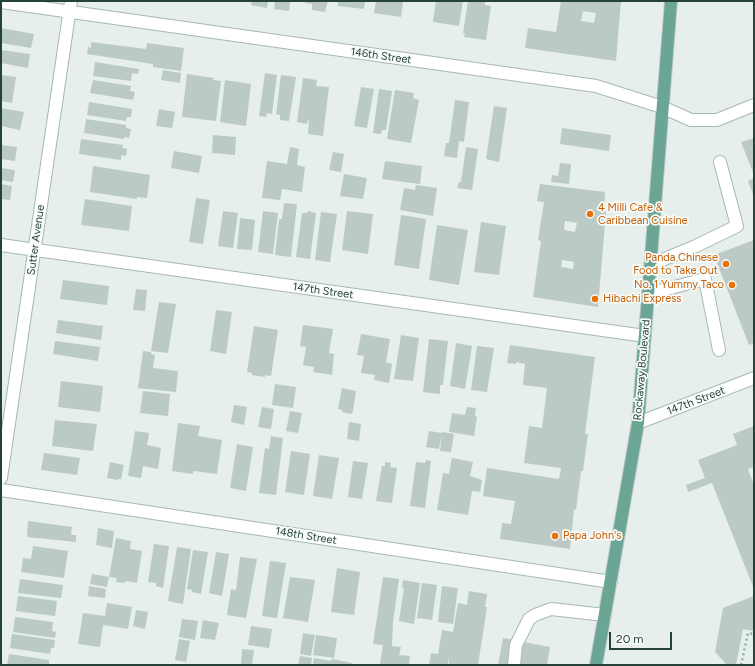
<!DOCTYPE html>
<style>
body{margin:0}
#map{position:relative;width:755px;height:666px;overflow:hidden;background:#e6efeb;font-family:Figtree,sans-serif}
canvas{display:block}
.frame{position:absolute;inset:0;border:2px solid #24423a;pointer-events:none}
.scale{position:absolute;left:609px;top:632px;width:63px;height:18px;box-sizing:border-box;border:2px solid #24423a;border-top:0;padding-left:5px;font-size:12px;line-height:14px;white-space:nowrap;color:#24423a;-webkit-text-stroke:3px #f7fbf9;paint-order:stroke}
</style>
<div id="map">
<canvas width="755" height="666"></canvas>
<div class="frame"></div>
<div class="scale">20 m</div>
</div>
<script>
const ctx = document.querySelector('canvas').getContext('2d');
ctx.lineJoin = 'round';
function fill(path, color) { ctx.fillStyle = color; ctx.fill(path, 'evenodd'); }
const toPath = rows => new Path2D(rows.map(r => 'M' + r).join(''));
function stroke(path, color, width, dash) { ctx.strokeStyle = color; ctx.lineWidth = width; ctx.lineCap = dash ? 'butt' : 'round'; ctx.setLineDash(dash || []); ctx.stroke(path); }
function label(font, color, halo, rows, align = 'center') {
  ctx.font = font + ' Figtree,sans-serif'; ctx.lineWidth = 3.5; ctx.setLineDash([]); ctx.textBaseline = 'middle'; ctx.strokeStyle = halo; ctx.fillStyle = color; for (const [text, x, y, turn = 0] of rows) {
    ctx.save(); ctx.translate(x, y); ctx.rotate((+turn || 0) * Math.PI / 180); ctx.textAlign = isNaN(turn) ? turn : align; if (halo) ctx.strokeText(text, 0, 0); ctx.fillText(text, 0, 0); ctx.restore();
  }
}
fill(toPath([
 [252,1,268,1,267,8,251,5],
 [275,1,290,1,289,11,274,9],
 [306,1,328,1,325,12,312,10,312,4,305,3],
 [338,1,365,1,364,9,338,6],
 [376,1,403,1,401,17,374,13],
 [436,1,463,1,459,26,433,22],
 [468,1,485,1,485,5,491,6,486,40,464,37,465,33,463,33],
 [561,1,621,1,616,61,525,48,528,28,556,32],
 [583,11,596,13,594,23,581,21],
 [1,28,34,34,31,48,1,43],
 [91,42,146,49,147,43,184,48,181,71,153,67,153,64,87,54,88,47,91,48],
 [1,50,30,54,28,68,1,63],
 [95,62,139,69,138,74,132,73,131,81,93,76],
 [163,70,181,73,180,83,161,80],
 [265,73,277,75,272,114,267,113,266,117,259,116],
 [187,74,214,78,213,80,221,81,216,121,182,117],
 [1,75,16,77,12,103,1,101],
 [281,75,296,77,289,121,280,120,280,115,276,114],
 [303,78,317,80,316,86,329,87,323,136,308,134,309,120,308,120,307,124,297,122],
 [93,80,131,86,130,91,135,92,133,100,90,93],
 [225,80,251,84,246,126,220,122],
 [361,87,374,89,367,128,354,126],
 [379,89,392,91,386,130,382,130,381,134,373,133],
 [395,90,414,93,413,98,419,100,411,143,387,139],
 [455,100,469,102,464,142,459,141,457,158,444,156,446,143,449,143],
 [89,102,132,109,131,117,127,117,126,121,87,115],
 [494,106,507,108,499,162,486,159],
 [1,108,24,112,20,130,1,126],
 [159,109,175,112,172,128,156,126],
 [86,119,126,125,126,128,131,129,129,138,124,137,124,139,84,133],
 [562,128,611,135,609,151,560,144],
 [213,135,236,137,235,155,212,153],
 [754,138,754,175,741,142],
 [81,139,123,145,122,148,127,149,126,156,121,155,121,160,79,154],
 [1,145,17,147,15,161,1,159],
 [290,147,299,149,297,165,305,167,302,192,282,189,280,200,262,198,267,161,287,164],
 [466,147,478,149,472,190,457,188,459,182,461,182],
 [174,151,202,156,199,173,171,168],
 [333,152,344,154,341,172,329,170],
 [385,161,422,166,420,184,382,179],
 [560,163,571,164,569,184,551,182,552,175,558,176],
 [93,166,150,175,147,198,137,197,137,199,90,192],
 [1,168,15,170,13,182,1,180],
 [344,174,367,178,363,199,340,196],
 [754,178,754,197,748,181],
 [1,184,12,186,10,200,1,199],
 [540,184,605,192,604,211,606,211,598,307,533,297,541,241,538,240,544,202,537,201],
 [565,221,577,223,575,232,564,230],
 [562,260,574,262,573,269,561,267],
 [416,185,437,188,433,216,400,210,404,188,415,190],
 [196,198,210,200,203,244,189,242],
 [85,199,132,206,129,231,81,225],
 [284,203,297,204,291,257,275,255,279,219,282,219],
 [223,211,238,213,233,248,218,246],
 [263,211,278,213,273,254,258,252],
 [308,211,316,213,310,259,296,257,302,213,307,213],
 [347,211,373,214,368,254,342,250],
 [321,212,337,214,330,262,315,260],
 [401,215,426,219,419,269,394,265],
 [240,218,255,220,252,250,237,249],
 [481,222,506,226,499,275,474,272],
 [437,225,468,230,459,285,429,280],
 [754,240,754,343,749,345,714,255],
 [63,280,109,286,107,305,60,299],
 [136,289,147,290,145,311,133,310],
 [159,302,176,304,168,353,151,351],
 [216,310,232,312,226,354,210,351],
 [58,320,103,326,101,340,56,333],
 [303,325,333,329,329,353,334,354,332,375,313,372,314,367,303,365,306,347,300,346],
 [254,326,278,330,271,376,265,375,265,377,252,375,252,373,247,372],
 [361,334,390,339,386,362,392,364,389,383,374,380,375,375,361,373,364,356,357,355],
 [401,335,419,338,413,381,394,379],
 [429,339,448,341,443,385,440,385,440,394,423,392],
 [55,341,100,347,98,361,53,354],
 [456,343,472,346,465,389,450,386],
 [510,345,595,357,585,434,588,434,583,471,581,471,576,510,574,509,570,549,500,539,502,523,511,524,515,501,483,496,487,468,559,479,561,468,524,463,529,426,542,428,547,388,523,385,525,364,516,362,516,364,507,363],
 [477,346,494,348,487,392,471,390],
 [143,351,151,352,151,354,155,355,153,368,178,371,176,392,138,388],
 [61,381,103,386,100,412,58,407],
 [275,384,296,387,293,408,272,405],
 [342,388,356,391,353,411,351,414,342,412,342,410,338,409],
 [143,391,170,394,168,416,140,413],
 [234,405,247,407,244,425,231,422],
 [262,407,274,409,271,429,258,427],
 [467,407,476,408,475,416,477,417,474,436,449,432,452,413,465,415],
 [290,411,302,413,298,433,286,431],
 [55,420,97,424,93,451,52,446],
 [349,422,361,424,359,441,347,439],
 [178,423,200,426,198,436,222,440,217,474,193,471,193,474,172,471],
 [754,426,754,467,748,469,754,485,754,589,712,483,688,492,686,485,705,478,698,460,737,445,733,434],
 [135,431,149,433,147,445,161,448,158,469,143,466,141,478,128,476],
 [429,431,442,433,439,449,426,447],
 [442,432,454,434,451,452,440,451],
 [271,436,283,438,276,495,259,493,265,448,269,449],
 [237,444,253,447,246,491,230,488],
 [291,451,310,454,304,495,285,492],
 [44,453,80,458,77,475,41,470],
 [319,455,339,458,332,499,313,496],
 [452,458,473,462,470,476,482,480,480,492,472,491,468,515,437,510,443,473,449,474],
 [426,460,431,461,425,508,410,506,416,462,425,463],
 [353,461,368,463,362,499,348,497],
 [110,462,124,465,121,479,118,479,117,480,107,478],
 [385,462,391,463,390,467,397,468,392,503,376,501,382,466,385,466],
 [28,521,72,527,71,535,76,535,76,542,27,537],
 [98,528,114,531,112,548,96,545],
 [116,538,131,541,130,549,142,551,137,583,125,581,125,583,116,582,117,578,109,577],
 [154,544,169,546,163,588,156,586,156,583,148,582],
 [33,546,68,551,64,578,21,572,23,558,31,559],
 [177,547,191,549,183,604,168,601],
 [193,550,208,552,201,594,192,592,192,590,187,589],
 [216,552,229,554,222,596,209,593],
 [240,557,257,559,246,618,227,615,231,589,236,590],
 [270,561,286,563,277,618,262,616],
 [337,568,360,572,354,615,331,612],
 [92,574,109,577,107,587,90,584],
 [290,577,315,580,308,622,283,618],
 [383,577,399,579,393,622,392,646,401,647,399,655,410,656,409,665,380,664,383,645,373,644],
 [20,579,63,585,61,598,18,593],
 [403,580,420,583,414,624,399,621,404,588,402,587],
 [422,583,437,585,432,620,417,618],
 [89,586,106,589,105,598,88,596],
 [442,586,458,588,453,624,438,622],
 [469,591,487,594,485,607,487,607,478,665,449,665,449,656,448,665,429,665,431,653,438,654,442,630,453,632,458,603,467,605],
 [18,596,57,601,55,616,16,611],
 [754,596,754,631,743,629,736,665,727,665,715,652,723,608],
 [107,603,132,607,128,629,103,625,100,647,78,644,83,613,105,616],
 [136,610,148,612,145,629,133,626],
 [15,617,53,622,52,631,56,632,55,638,13,632],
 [182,619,198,621,195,640,179,637],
 [203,620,219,623,215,640,200,638],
 [251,626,272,629,269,648,248,645],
 [303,633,315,635,311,656,300,654],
 [12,634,55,640,54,648,51,648,50,654,10,648],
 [316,635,337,638,334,658,313,655],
 [503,638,550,647,547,665,498,665],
 [179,639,190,641,186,662,175,660],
 [242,649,254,650,252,665,241,665],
 [9,654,49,660,49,665,7,665],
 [300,656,312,658,311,665,298,665],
 [314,658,331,661,332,659,352,663,352,665,313,665]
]), '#bbcac4');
const minor = toPath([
 [1,2,596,86,662,107,691,120,717,120,754,105],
 [1,245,645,336],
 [650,265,696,246,737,226,720,162],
 [648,294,705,279,719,350],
 [638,423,754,378],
 [1,478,71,1],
 [1,490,611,582],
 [514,665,516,645,529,619,535,615,551,609,605,615]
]);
const major = toPath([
 [596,665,638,423,671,1]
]);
stroke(minor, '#a8b8b2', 14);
stroke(major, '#c2cac8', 14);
stroke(toPath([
 [741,665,748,633,754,634]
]), '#86b3a5', 2.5, [2, 3]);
stroke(minor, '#fff', 12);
stroke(major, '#6aa596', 12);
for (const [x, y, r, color] of [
 [590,214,4,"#e8710a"],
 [726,264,4,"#e8710a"],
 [732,285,4,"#e8710a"],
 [595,299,4,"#e8710a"],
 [555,536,4,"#e8710a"]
]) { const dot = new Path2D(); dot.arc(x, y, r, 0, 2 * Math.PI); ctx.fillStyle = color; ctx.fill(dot); stroke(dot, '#f7fbf9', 1.5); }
label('11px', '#24423a', '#f7fbf9', [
 ["146th Street",381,56,8],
 ["Sutter Avenue",36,240,-82],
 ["147th Street",323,291,8],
 ["Rockaway Boulevard",642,370,-85],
 ["147th Street",696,401,-21],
 ["148th Street",306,536,9]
]);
label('11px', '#c56008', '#f7fbf9', [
 ["4 Milli Cafe &",598,208],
 ["Caribbean Cuisine",598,221],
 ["Panda Chinese",718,258,"right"],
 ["Food to Take Out",718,271,"right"],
 ["No. 1 Yummy Taco",724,285,"right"],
 ["Hibachi Express",603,299],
 ["Papa John's",563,536]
], 'left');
</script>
